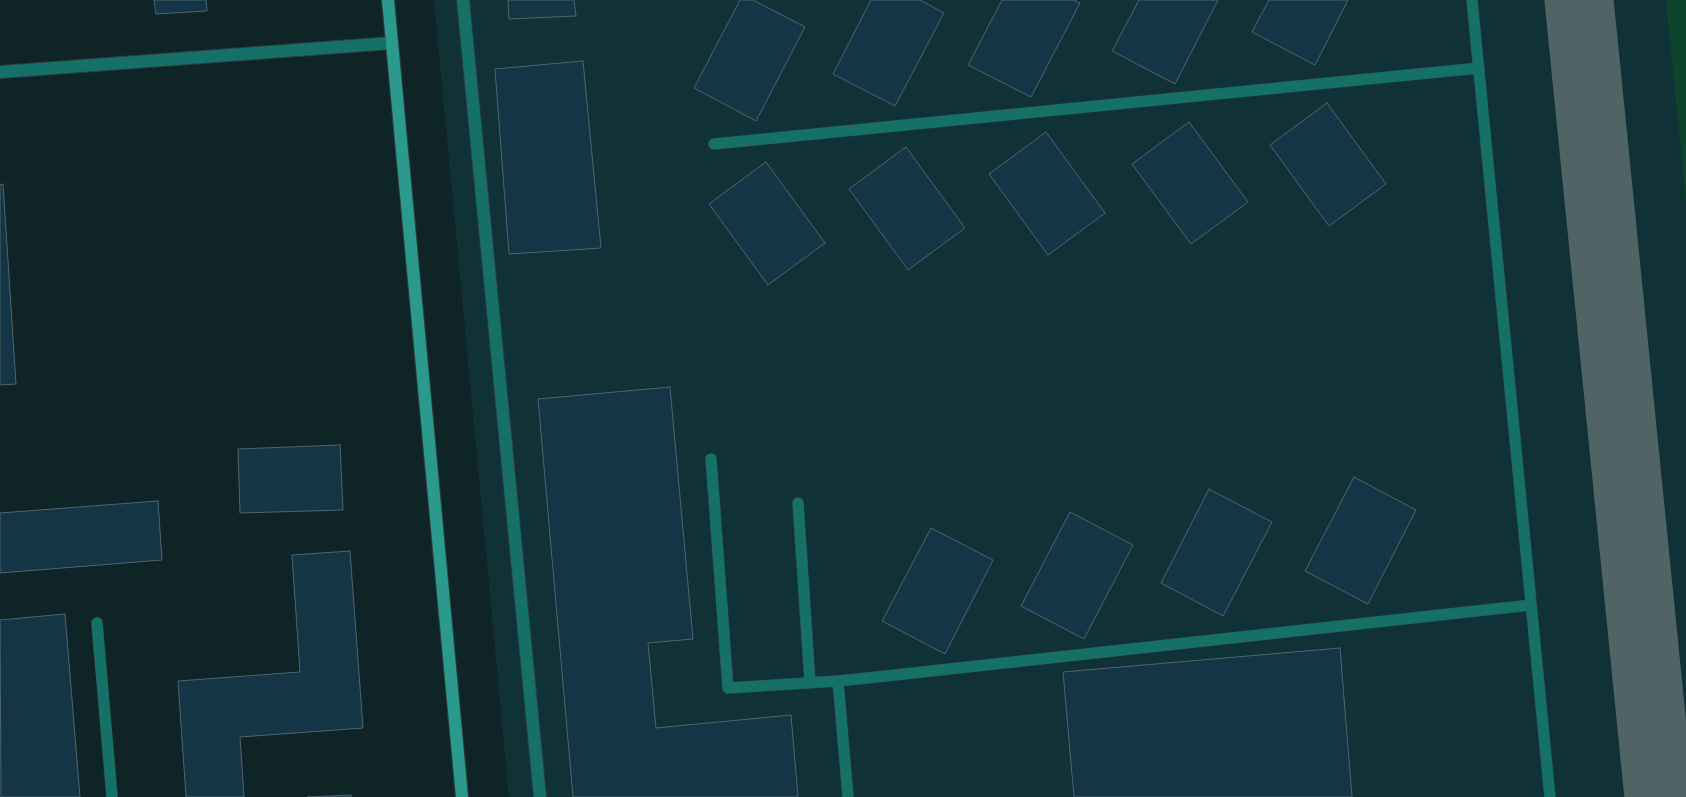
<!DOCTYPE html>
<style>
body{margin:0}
canvas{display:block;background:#0e2427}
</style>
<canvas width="1686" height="797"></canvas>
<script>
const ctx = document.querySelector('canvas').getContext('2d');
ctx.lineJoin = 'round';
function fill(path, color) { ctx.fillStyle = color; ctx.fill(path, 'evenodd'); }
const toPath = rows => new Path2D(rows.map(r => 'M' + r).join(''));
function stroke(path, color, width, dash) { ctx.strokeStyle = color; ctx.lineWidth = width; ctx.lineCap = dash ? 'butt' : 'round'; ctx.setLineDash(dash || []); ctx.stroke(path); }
fill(toPath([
 [434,0,1686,0,1686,797,509,797]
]), '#103135');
fill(toPath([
 [1666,0,1686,0,1686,201]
]), '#0c442c');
stroke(toPath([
 [1579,0,1659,797]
]), '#506466', 69);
const building = toPath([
 [154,0,206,0,207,11,156,14,154,0],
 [508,0,574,0,576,16,509,19,508,0],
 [740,0,753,0,805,27,756,121,694,88,740,0],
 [871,0,920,0,944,13,895,106,833,74,871,0],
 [1002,0,1073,0,1080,3,1031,97,968,65,1002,0],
 [1139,0,1218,0,1175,84,1112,51,1139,0],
 [1269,0,1348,0,1315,65,1252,32,1269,0],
 [583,61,601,248,509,254,495,69,583,61],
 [1327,103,1386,184,1329,226,1270,145,1327,103],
 [1189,122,1248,202,1191,244,1132,164,1189,122],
 [1046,132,1105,213,1048,255,989,174,1046,132],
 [906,147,965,228,908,270,849,189,906,147],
 [766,162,825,243,768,285,709,204,766,162],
 [3,184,16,384,0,385,0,185,3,184],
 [670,387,693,639,648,643,656,728,791,715,798,797,573,797,538,399,670,387],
 [340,445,343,510,240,513,238,449,340,445],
 [1354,477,1416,510,1368,604,1305,571,1354,477],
 [1209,489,1272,522,1223,616,1161,583,1209,489],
 [158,501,162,560,0,573,0,513,158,501],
 [1070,512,1133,545,1084,639,1021,606,1070,512],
 [931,528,993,560,945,654,882,621,931,528],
 [350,551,363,728,240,737,244,797,186,797,178,681,300,672,292,555,350,551],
 [65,614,80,797,1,797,0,620,65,614],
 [1340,648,1352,797,1074,797,1063,672,1340,648],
 [351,795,351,797,307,797,351,795]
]);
fill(building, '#133545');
stroke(building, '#51646f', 1);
const lane = toPath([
 [1472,0,1550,797],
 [714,144,1479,68],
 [711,459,728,688,838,681,886,676,1531,605],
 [798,503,810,682],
 [97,623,112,797],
 [838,681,848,797]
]);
const street = toPath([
 [463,0,540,797],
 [0,72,392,43]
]);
const secondary = toPath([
 [388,0,462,797]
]);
stroke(lane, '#2b4043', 12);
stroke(street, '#2b4043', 14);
stroke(secondary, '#2b4043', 14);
stroke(lane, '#157067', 11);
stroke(street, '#157067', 12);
stroke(secondary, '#2b9a8d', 12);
</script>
